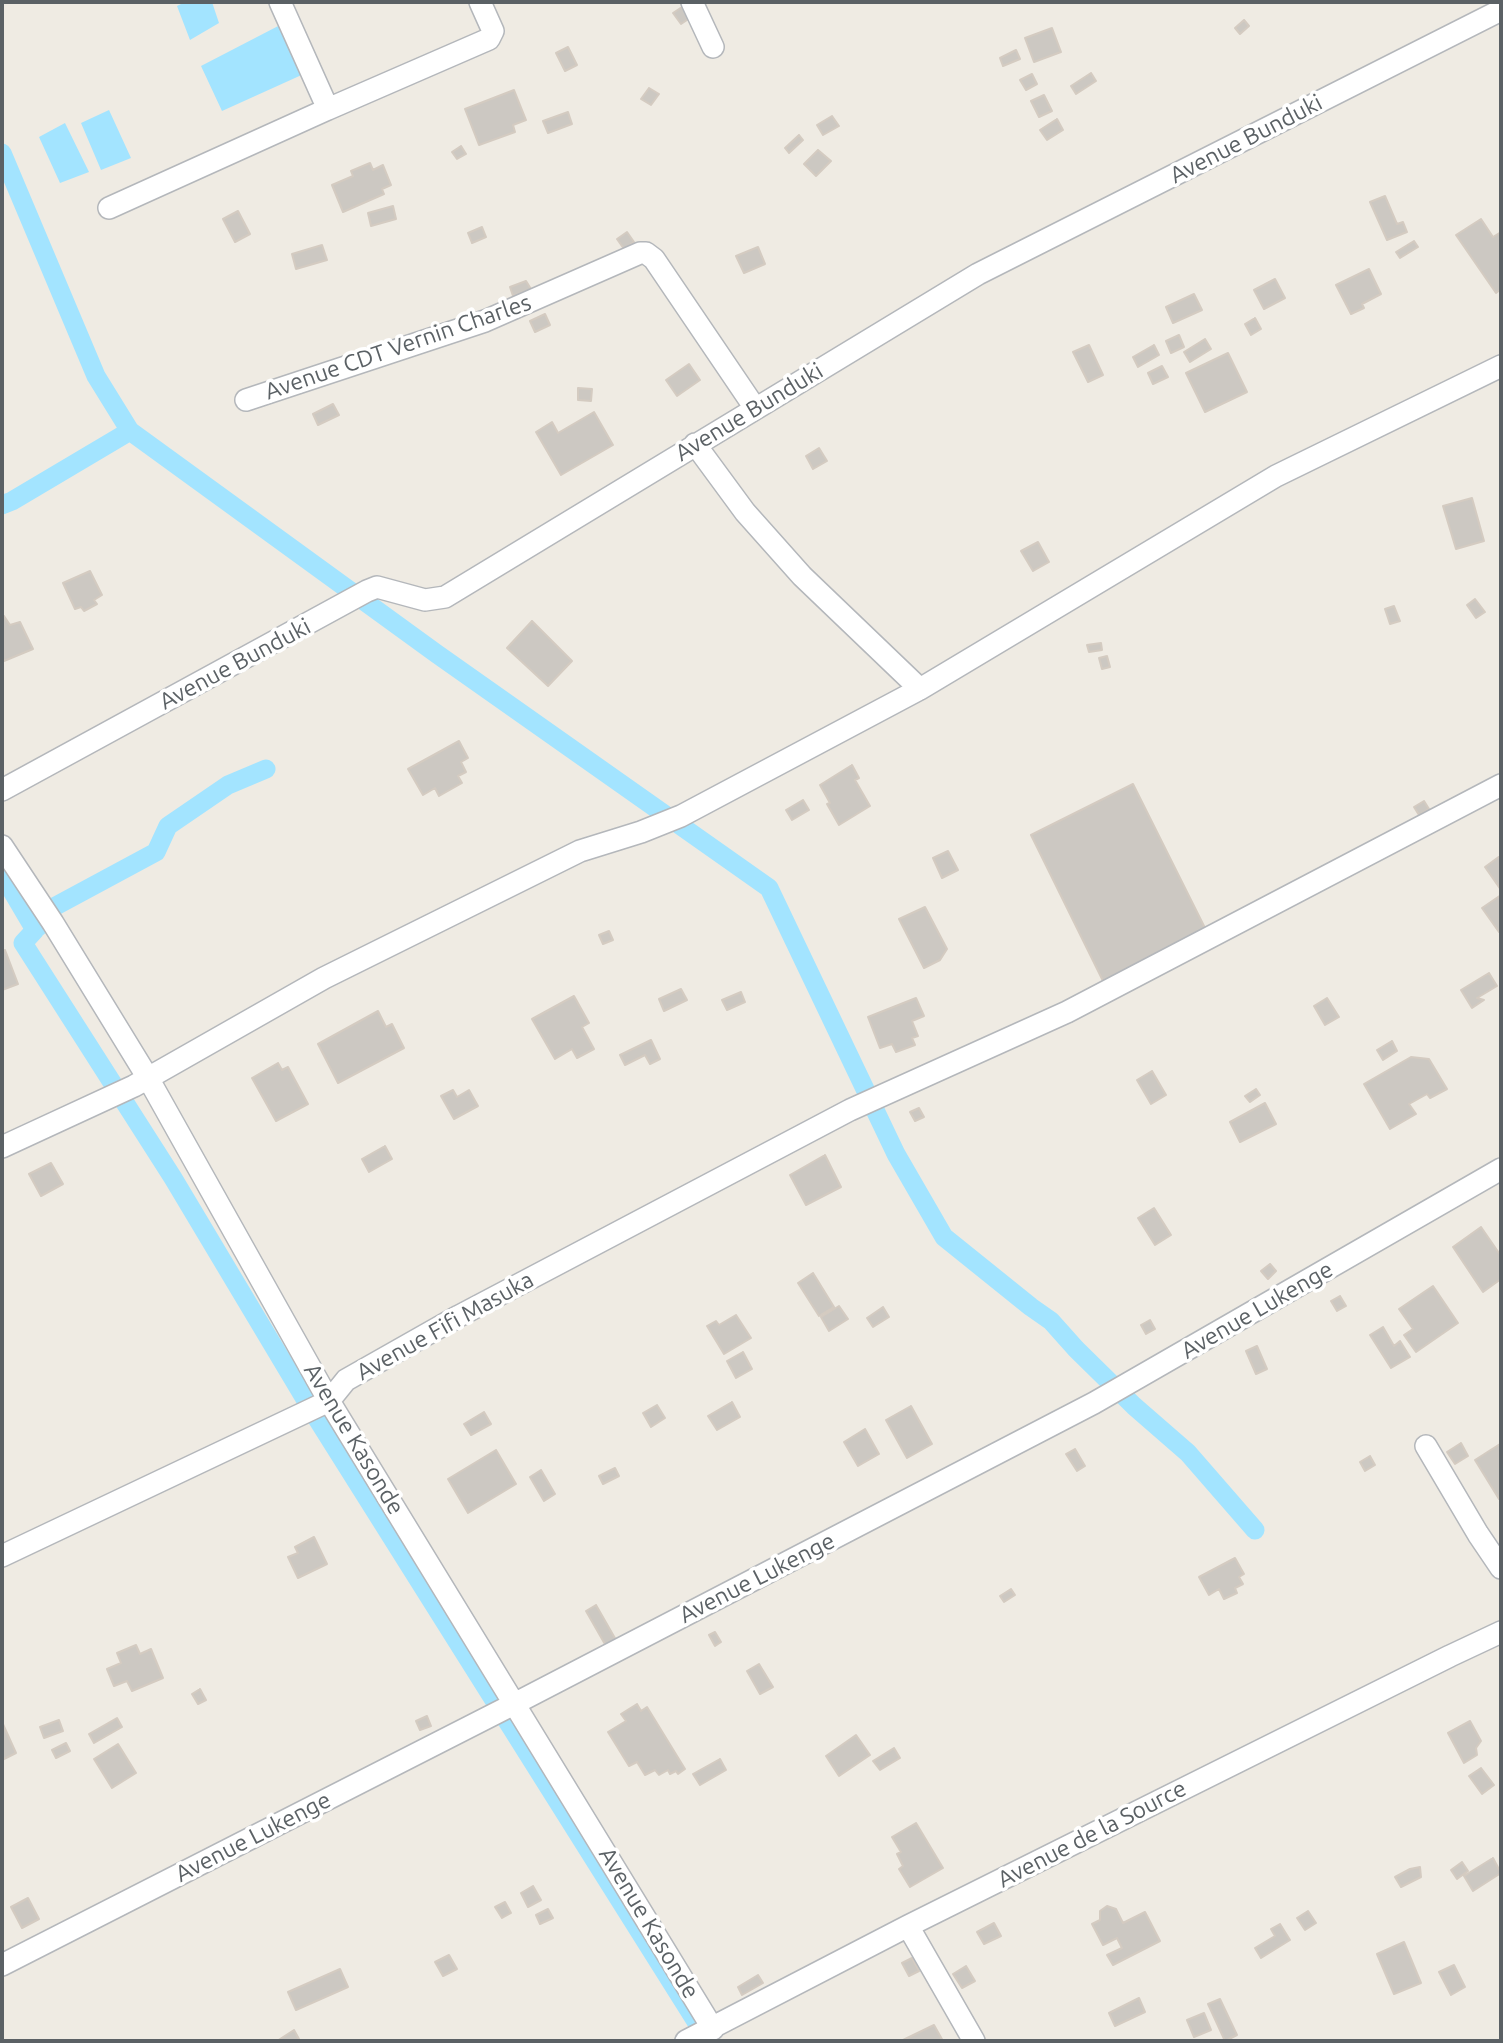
<!DOCTYPE html>
<style>
body{margin:0}
#map{position:relative;width:1503px;height:2043px;overflow:hidden;background:#efebe3;font-family:Ubuntu,sans-serif}
canvas{display:block}
.frame{position:absolute;inset:0;border:4px solid #5b6165;pointer-events:none}
</style>
<div id="map">
<canvas width="1503" height="2043"></canvas>
<div class="frame"></div>
</div>
<script>
const ctx = document.querySelector('canvas').getContext('2d');
ctx.lineJoin = 'round';
function fill(path, color) { ctx.fillStyle = color; ctx.fill(path, 'evenodd'); }
const toPath = rows => new Path2D(rows.map(r => 'M' + r).join(''));
function stroke(path, color, width, dash) { ctx.strokeStyle = color; ctx.lineWidth = width; ctx.lineCap = dash ? 'butt' : 'round'; ctx.setLineDash(dash || []); ctx.stroke(path); }
function label(font, color, halo, rows, align = 'center') {
  ctx.font = font + ' Ubuntu,sans-serif'; ctx.lineWidth = 7; ctx.setLineDash([]); ctx.textBaseline = 'middle'; ctx.strokeStyle = halo; ctx.fillStyle = color; for (const [text, x, y, turn = 0] of rows) {
    ctx.save(); ctx.translate(x, y); ctx.rotate((+turn || 0) * Math.PI / 180); ctx.textAlign = isNaN(turn) ? turn : align; if (halo) ctx.strokeText(text, 0, 0); ctx.fillText(text, 0, 0); ctx.restore();
  }
}
fill(toPath([
 [185,2,212,2,219,23,190,40,177,6],
 [284,23,306,73,222,111,201,66],
 [109,110,131,158,101,170,81,123],
 [65,123,89,172,60,183,39,137]
]), '#a3e4ff');
stroke(toPath([
 [2,153,96,376,130,431,437,654,769,888,896,1154,944,1237,1031,1307,1051,1321,1076,1349,1134,1406,1188,1453,1255,1530],
 [2,505,12,501,130,431],
 [2,874,35,930,23,943,173,1178,311,1409,697,2023],
 [38,927,52,908,156,852,168,826,228,785,266,769]
]), '#a3e4ff', 19);
const building = toPath([
 [685,5,693,16,681,24,673,13,685,5],
 [1244,20,1249,26,1240,34,1235,28,1244,20],
 [1052,28,1061,52,1034,62,1025,38,1052,28],
 [568,47,577,65,565,71,556,53,568,47],
 [1016,50,1020,59,1003,66,1000,58,1016,50],
 [1091,73,1096,81,1076,94,1071,86,1091,73],
 [1032,74,1037,84,1026,90,1020,80,1032,74],
 [649,88,659,94,651,105,641,99,649,88],
 [514,90,526,120,513,125,515,132,479,145,465,109,514,90],
 [1044,95,1052,111,1039,117,1031,101,1044,95],
 [568,112,572,124,548,133,543,121,568,112],
 [832,116,839,126,823,135,817,125,832,116],
 [1057,119,1063,130,1047,140,1040,130,1057,119],
 [799,135,803,140,789,153,785,148,799,135],
 [461,146,466,154,457,159,452,152,461,146],
 [818,150,831,161,816,176,804,164,818,150],
 [370,163,373,170,383,165,391,185,382,189,384,194,343,212,332,185,353,176,351,171,370,163],
 [1385,196,1397,224,1403,222,1407,232,1387,240,1370,202,1385,196],
 [393,206,396,219,371,226,368,213,393,206],
 [238,211,250,234,235,242,223,219,238,211],
 [1481,219,1493,237,1501,232,1501,289,1496,293,1456,235,1481,219],
 [482,227,486,237,472,243,468,233,482,227],
 [627,232,634,242,624,249,617,239,627,232],
 [1414,241,1418,247,1400,258,1396,252,1414,241],
 [322,245,327,260,296,269,292,254,322,245],
 [758,247,765,264,744,273,736,256,758,247],
 [1369,269,1381,294,1362,304,1364,308,1351,314,1336,285,1369,269],
 [1275,279,1285,298,1264,309,1254,290,1275,279],
 [526,281,531,289,513,296,510,287,526,281],
 [1194,294,1202,310,1173,323,1166,307,1194,294],
 [545,314,550,325,535,332,530,321,545,314],
 [1255,318,1261,329,1251,335,1245,324,1255,318],
 [1179,335,1184,347,1171,353,1166,341,1179,335],
 [1205,339,1211,349,1190,362,1184,352,1205,339],
 [1089,345,1103,375,1088,382,1073,352,1089,345],
 [1154,345,1159,355,1138,367,1133,357,1154,345],
 [1228,353,1247,392,1205,412,1186,373,1228,353],
 [689,364,700,380,677,396,666,380,689,364],
 [1162,366,1168,377,1153,384,1148,373,1162,366],
 [578,388,592,389,591,401,578,400,578,388],
 [333,404,339,415,318,425,313,414,333,404],
 [594,412,613,445,561,475,536,432,552,422,558,433,594,412],
 [819,448,827,461,813,469,806,456,819,448],
 [1472,498,1484,541,1456,549,1443,506,1472,498],
 [1038,542,1049,562,1033,571,1021,551,1038,542],
 [90,571,102,595,94,600,97,604,84,611,81,607,75,609,63,583,90,571],
 [1475,599,1485,612,1476,618,1467,605,1475,599],
 [1394,606,1400,621,1390,624,1385,609,1394,606],
 [4,616,10,625,20,622,33,649,4,661,2,656,2,618,4,616],
 [532,621,572,661,548,686,507,648,532,621],
 [1101,643,1102,650,1089,652,1087,645,1101,643],
 [1107,656,1110,667,1102,669,1099,658,1107,656],
 [459,741,468,758,461,762,466,772,458,776,462,783,439,796,435,788,423,795,408,769,459,741],
 [852,765,859,778,855,780,870,806,839,825,827,804,830,803,820,785,852,765],
 [1133,784,1208,934,1105,985,1031,835,1133,784],
 [803,800,809,810,792,820,786,810,803,800],
 [1424,801,1429,809,1419,815,1414,807,1424,801],
 [948,851,958,870,942,878,933,858,948,851],
 [1500,856,1501,858,1501,890,1485,867,1500,856],
 [1501,895,1501,930,1499,932,1482,908,1501,895],
 [925,907,947,949,940,960,924,968,899,919,925,907],
 [609,931,613,940,603,944,599,935,609,931],
 [5,950,18,984,2,990,2,951,5,950],
 [1489,973,1497,986,1477,998,1484,1000,1472,1008,1461,990,1489,973],
 [681,989,687,1000,664,1011,659,999,681,989],
 [741,992,745,1002,727,1010,722,1000,741,992],
 [574,996,589,1023,582,1027,594,1049,577,1058,572,1049,555,1059,532,1019,574,996],
 [916,998,924,1016,912,1021,918,1036,912,1038,915,1045,896,1052,892,1044,880,1048,868,1017,916,998],
 [1327,998,1339,1017,1325,1025,1314,1006,1327,998],
 [378,1011,386,1027,392,1024,404,1048,338,1083,318,1044,378,1011],
 [651,1040,660,1059,650,1064,645,1055,625,1065,620,1055,651,1040],
 [1392,1041,1397,1051,1383,1060,1377,1050,1392,1041],
 [1411,1057,1429,1059,1447,1089,1430,1098,1427,1094,1409,1104,1416,1114,1390,1129,1364,1084,1411,1057],
 [278,1063,282,1070,288,1067,308,1104,276,1121,252,1078,278,1063],
 [1152,1071,1166,1095,1151,1104,1137,1080,1152,1071],
 [1256,1089,1260,1095,1250,1102,1245,1096,1256,1089],
 [453,1090,457,1097,469,1090,478,1106,454,1119,441,1096,453,1090],
 [1265,1103,1276,1124,1240,1142,1230,1122,1265,1103],
 [919,1108,924,1117,915,1121,910,1112,919,1108],
 [385,1146,392,1159,369,1172,362,1159,385,1146],
 [825,1155,841,1187,806,1205,790,1175,825,1155],
 [51,1163,63,1184,41,1196,29,1174,51,1163],
 [1154,1208,1171,1235,1155,1245,1138,1218,1154,1208],
 [1481,1227,1501,1256,1501,1279,1483,1292,1453,1247,1481,1227],
 [1270,1264,1276,1271,1268,1279,1261,1271,1270,1264],
 [813,1273,834,1307,819,1316,798,1283,813,1273],
 [1433,1286,1458,1323,1416,1352,1404,1335,1413,1329,1399,1309,1433,1286],
 [1340,1296,1346,1306,1337,1311,1331,1301,1340,1296],
 [839,1306,848,1319,829,1331,821,1317,839,1306],
 [883,1307,889,1317,873,1327,867,1318,883,1307],
 [736,1315,751,1338,724,1354,707,1326,716,1321,719,1325,736,1315],
 [1150,1320,1155,1329,1146,1334,1141,1325,1150,1320],
 [1383,1327,1394,1346,1400,1341,1410,1357,1391,1368,1370,1335,1383,1327],
 [1257,1346,1267,1369,1256,1374,1246,1351,1257,1346],
 [743,1352,752,1369,736,1378,727,1361,743,1352],
 [732,1402,740,1417,717,1430,708,1416,732,1402],
 [657,1405,665,1418,651,1427,643,1413,657,1405],
 [911,1406,932,1444,907,1458,886,1420,911,1406],
 [484,1412,491,1424,471,1435,464,1424,484,1412],
 [865,1429,879,1454,858,1466,844,1442,865,1429],
 [1461,1443,1468,1456,1455,1464,1447,1452,1461,1443],
 [1500,1444,1501,1498,1499,1499,1475,1460,1500,1444],
 [1075,1449,1085,1466,1077,1471,1066,1454,1075,1449],
 [496,1450,516,1484,468,1513,448,1479,496,1450],
 [1370,1456,1375,1465,1365,1471,1360,1462,1370,1456],
 [615,1468,619,1476,603,1484,599,1476,615,1468],
 [541,1470,555,1494,544,1501,530,1477,541,1470],
 [314,1537,327,1564,298,1578,288,1557,298,1553,295,1547,314,1537],
 [1235,1558,1244,1574,1239,1577,1243,1584,1235,1588,1237,1593,1224,1599,1219,1589,1209,1595,1199,1577,1235,1558],
 [1011,1589,1015,1595,1004,1602,1000,1596,1011,1589],
 [596,1605,616,1640,606,1646,586,1611,596,1605],
 [715,1632,721,1642,715,1646,709,1635,715,1632],
 [136,1645,140,1654,151,1649,163,1678,132,1691,127,1681,114,1686,107,1669,121,1663,117,1653,136,1645],
 [759,1664,773,1687,760,1694,747,1671,759,1664],
 [200,1689,206,1700,198,1704,192,1694,200,1689],
 [637,1704,641,1711,647,1707,685,1769,678,1774,676,1771,670,1774,668,1770,659,1775,655,1770,645,1775,637,1762,629,1766,608,1732,626,1721,621,1714,637,1704],
 [427,1716,431,1726,420,1730,416,1721,427,1716],
 [117,1718,122,1727,94,1743,89,1734,117,1718],
 [59,1720,63,1731,44,1738,40,1727,59,1720],
 [1470,1721,1481,1741,1476,1748,1477,1755,1464,1763,1448,1733,1470,1721],
 [2,1722,16,1753,2,1760,2,1722],
 [856,1735,870,1755,839,1776,826,1756,856,1735],
 [66,1743,70,1751,56,1758,52,1750,66,1743],
 [118,1744,136,1773,112,1788,94,1759,118,1744],
 [894,1748,900,1758,880,1770,873,1761,894,1748],
 [720,1759,726,1770,700,1785,693,1774,720,1759],
 [1481,1768,1494,1785,1482,1794,1469,1776,1481,1768],
 [916,1823,943,1868,910,1887,899,1869,903,1866,897,1854,901,1852,892,1837,916,1823],
 [1493,1858,1501,1873,1473,1891,1464,1876,1493,1858],
 [1462,1862,1468,1871,1457,1879,1451,1870,1462,1862],
 [1420,1867,1421,1877,1401,1887,1395,1877,1410,1869,1420,1867],
 [533,1886,541,1900,528,1907,521,1893,533,1886],
 [28,1898,39,1919,22,1928,11,1907,28,1898],
 [505,1902,511,1913,502,1918,495,1907,505,1902],
 [1107,1906,1116,1909,1123,1923,1145,1912,1160,1941,1113,1965,1107,1955,1122,1948,1117,1938,1103,1945,1092,1924,1100,1920,1100,1911,1107,1906],
 [548,1909,553,1918,540,1924,536,1915,548,1909],
 [1308,1911,1316,1923,1305,1930,1297,1918,1308,1911],
 [994,1923,1001,1936,984,1944,977,1932,994,1923],
 [1280,1924,1290,1940,1261,1958,1255,1948,1275,1936,1271,1929,1280,1924],
 [1404,1942,1421,1983,1394,1994,1377,1954,1404,1942],
 [449,1955,457,1969,443,1976,435,1962,449,1955],
 [912,1958,919,1971,909,1976,902,1963,912,1958],
 [1454,1965,1465,1987,1451,1995,1439,1972,1454,1965],
 [966,1966,975,1981,962,1988,953,1974,966,1966],
 [340,1969,348,1987,296,2010,288,1992,340,1969],
 [758,1975,763,1983,742,1995,738,1987,758,1975],
 [1139,1998,1145,2012,1115,2026,1109,2013,1139,1998],
 [1220,1999,1237,2035,1225,2041,1208,2004,1220,1999],
 [1204,2013,1211,2030,1194,2037,1187,2020,1204,2013],
 [934,2025,943,2041,901,2041,934,2025],
 [294,2030,299,2039,296,2041,277,2041,294,2030]
]);
fill(building, '#ccc8c2');
stroke(building, '#d4cbc1', 2);
const street = toPath([
 [280,2,328,109,489,39,493,31,480,2],
 [692,2,713,47],
 [109,208,328,109],
 [246,400,485,321,640,253,646,253,654,259,755,408],
 [695,444,745,512,802,576,920,689],
 [2,790,367,591,377,587,425,600,445,597,978,274,1501,10],
 [2,846,53,923,148,1078,329,1401,713,2029],
 [2,1147,134,1086,324,978,580,851,641,832,681,816,920,689,1276,476,1501,366],
 [1426,1446,1478,1534,1501,1568],
 [2,1556,329,1401,346,1380,459,1316,850,1110,1067,1012,1501,785],
 [908,1926,974,2041],
 [2,1965,516,1703,1094,1403,1501,1169],
 [686,2041,908,1926,1450,1656,1501,1632]
]);
stroke(street, '#b4b7bb', 24);
stroke(street, '#fff', 21);
label('23px', '#5b6165', '#fff', [
 ["Avenue Bunduki",1246,139,-27],
 ["Avenue CDT Vernin Charles",398,347,-19],
 ["Avenue Bunduki",749,412,-31],
 ["Avenue Bunduki",235,664,-28],
 ["Avenue Lukenge",1257,1310,-30],
 ["Avenue Fifi Masuka",445,1326,-29],
 ["Avenue Kasonde",354,1439,59],
 ["Avenue Lukenge",757,1578,-27],
 ["Avenue de la Source",1092,1834,-27],
 ["Avenue Lukenge",253,1837,-27],
 ["Avenue Kasonde",649,1923,59]
]);
</script>
